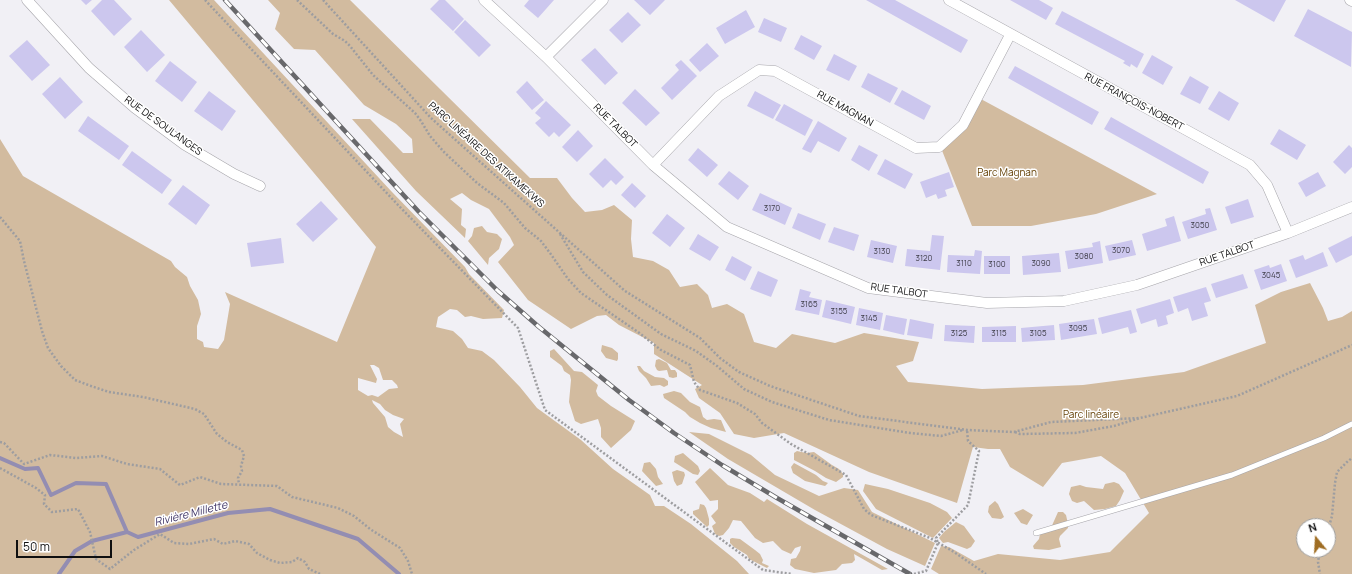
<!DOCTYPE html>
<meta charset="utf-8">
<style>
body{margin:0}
#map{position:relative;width:1352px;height:574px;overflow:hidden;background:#f1f0f5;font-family:Manrope,sans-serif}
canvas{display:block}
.north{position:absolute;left:1296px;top:518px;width:40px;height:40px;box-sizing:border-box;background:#fff;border:1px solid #9f9f9f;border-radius:50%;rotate:342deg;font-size:11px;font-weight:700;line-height:16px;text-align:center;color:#0f0f10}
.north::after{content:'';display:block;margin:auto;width:14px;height:18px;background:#9f6d23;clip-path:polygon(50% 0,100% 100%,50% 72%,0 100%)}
.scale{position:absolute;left:16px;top:540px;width:96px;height:18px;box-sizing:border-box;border:2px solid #0f0f10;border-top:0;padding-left:5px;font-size:12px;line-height:14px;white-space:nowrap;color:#0f0f10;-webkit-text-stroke:3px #fff;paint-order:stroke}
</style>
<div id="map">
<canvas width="1352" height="574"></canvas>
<div class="north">N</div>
<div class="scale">50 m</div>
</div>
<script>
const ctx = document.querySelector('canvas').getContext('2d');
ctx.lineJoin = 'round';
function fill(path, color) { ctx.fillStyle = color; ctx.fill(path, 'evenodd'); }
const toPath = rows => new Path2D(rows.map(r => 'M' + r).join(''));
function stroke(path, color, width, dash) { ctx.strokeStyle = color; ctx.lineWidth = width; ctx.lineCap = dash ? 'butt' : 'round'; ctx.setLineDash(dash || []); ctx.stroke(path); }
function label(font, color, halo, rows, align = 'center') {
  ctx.font = font + ' Manrope,sans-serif'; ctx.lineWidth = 3; ctx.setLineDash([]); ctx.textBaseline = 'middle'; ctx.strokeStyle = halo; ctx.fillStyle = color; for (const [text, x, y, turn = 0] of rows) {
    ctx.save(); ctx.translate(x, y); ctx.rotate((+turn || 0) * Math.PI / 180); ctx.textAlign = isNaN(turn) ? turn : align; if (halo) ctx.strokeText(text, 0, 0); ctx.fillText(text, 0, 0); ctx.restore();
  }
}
fill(toPath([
 [169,0,214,0,392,192,465,267,469,274,504,310,502,318,483,319,471,316,465,317,457,310,450,309,438,317,436,327,453,331,462,339,468,348,482,351,494,360,520,387,537,408,581,440,613,469,650,495,655,506,664,506,691,524,737,561,749,574,0,574,0,139,23,176,171,261,175,267,187,277,190,286,198,300,201,314,197,326,197,339,203,342,204,347,218,349,224,340,230,304,225,292,337,342,376,247],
 [370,365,374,365,379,368,383,380,392,380,397,385,398,388,389,389,378,397,372,395,368,396,358,390,358,378,376,383,377,379],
 [372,400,380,404,385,410,393,415,404,419,400,424,403,437,394,432,388,427,385,417,373,403],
 [268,0,350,0,530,178,557,178,572,198,585,212,602,210,614,205,632,220,631,239,633,257,653,261,669,270,680,287,697,284,708,295,712,308,727,304,744,314,754,342,776,348,792,334,835,343,864,333,919,342,913,361,896,366,908,382,982,389,1083,385,1184,372,1266,343,1255,305,1281,292,1310,283,1323,308,1328,321,1342,317,1352,311,1352,574,939,574,931,569,941,546,949,547,974,561,998,554,1060,560,1110,552,1149,513,1125,473,1101,456,1062,463,1043,487,1010,467,1000,449,988,449,973,447,957,503,869,472,784,433,754,438,734,434,720,413,699,398,695,389,702,385,654,354,654,343,619,325,606,315,597,316,571,329,528,300,498,262,514,245,510,237,489,209,471,200,462,193,450,199,462,209,461,225,466,229,465,238,416,191,352,119,370,119,403,153,413,153,412,139,396,124,364,105,315,50,294,49,275,29,280,13],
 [1304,526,1328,526,1328,550,1304,550],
 [979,98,1157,194,1096,214,1031,226,972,226,941,148],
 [482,226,487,232,497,234,502,239,499,249,489,258,488,265,468,241,472,236,474,228],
 [602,345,612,348,618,353,618,359,617,361,606,358,601,351],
 [554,349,574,371,582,372,598,385,596,391,598,396,611,406,635,421,631,430,611,448,601,437,601,428,598,419,581,424,575,421,569,402,571,380,570,375,564,371,562,366,550,357,550,351],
 [659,359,667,363,671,370,675,370,677,373,677,377,673,378,669,377,667,370,659,371,657,370,655,366,656,360],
 [637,366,640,366,644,371,655,377,664,378,668,381,668,385,664,387,660,385,651,386,646,378,639,371],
 [674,391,681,393,690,402,700,407,703,417,707,420,714,419,721,420,726,432,711,428,700,423,690,417,685,412,664,398,663,394],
 [689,432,709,434,751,455,775,475,819,496,844,488,858,490,872,512,935,543,925,566,887,549,815,510,728,459],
 [797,451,806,453,814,452,832,465,839,469,843,474,843,477,836,482,826,478,815,471,794,460,794,453],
 [683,453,698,466,700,471,698,475,693,474,674,462,675,456],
 [650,462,656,469,658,477,663,484,656,486,642,471,644,463],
 [794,463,816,475,823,481,828,483,825,486,805,481,793,473,791,467],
 [710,468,728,485,750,493,764,502,767,499,807,524,888,569,882,570,854,554,855,560,852,563,842,564,836,570,814,573,795,569,790,565,791,559,796,558,800,551,801,546,795,548,791,554,782,550,773,541,763,543,755,538,741,521,733,520,729,528,723,535,719,536,715,534,712,526,716,523,711,516,718,509,718,500,710,501,695,482],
 [677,470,684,472,685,475,682,484,677,486,674,481,672,472],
 [1114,482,1119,484,1124,491,1120,500,1116,506,1105,509,1094,510,1084,501,1077,503,1072,501,1069,494,1071,487,1080,485,1086,487,1103,489,1105,484],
 [865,484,888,489,930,503,947,512,952,518,933,538,876,509,863,491],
 [995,501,998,504,1004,517,1001,519,992,518,988,512,989,506],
 [700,504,704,505,706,508,709,519,709,525,707,527,693,514,693,511,699,509],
 [1023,509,1033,515,1027,525,1021,523,1014,513],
 [1058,512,1063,512,1066,515,1068,524,1068,528,1060,536,1059,539,1061,547,1049,550,1034,549,1033,546,1039,539,1040,534,1050,530],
 [956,522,964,526,975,541,971,547,967,549,948,542,943,543,939,538,944,532],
 [732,538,740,539,755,550,760,554,763,560,762,563,769,566,767,568,749,559,747,555,734,547,730,543,730,539]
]), '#d2bb9f');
stroke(toPath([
 [0,458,25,469,38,468,51,495,76,483,106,484,127,532,138,537,228,513,270,509,358,539,399,574],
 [59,574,75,551,92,541,127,532]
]), '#938db2', 4);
fill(toPath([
 [81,0,92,0,86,5],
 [102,0,114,0,132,19,114,36,91,11],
 [439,0,445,0,464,19,453,31,430,9],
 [529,0,554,0,538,18,524,6],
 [634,0,665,0,650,15],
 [866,0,895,0,968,40,961,53],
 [1010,0,1039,0,1053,8,1046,20],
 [1235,0,1286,0,1274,22],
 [1308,9,1352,32,1351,67,1294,36],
 [746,10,755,27,725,44,716,28],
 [1062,11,1144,54,1137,68,1131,64,1130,67,1123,63,1125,61,1055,24],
 [628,12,641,25,622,43,609,30],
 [764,18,787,28,781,42,758,32],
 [465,20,491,45,479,57,454,32],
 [141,30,165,55,147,72,124,47],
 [801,35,822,46,814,60,794,49],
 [27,40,50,65,32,81,9,56],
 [707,43,719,56,700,72,689,60],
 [595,48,618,73,605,85,581,60],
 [834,54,857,66,849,81,826,70],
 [1152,55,1173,67,1163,85,1142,73],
 [681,60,697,76,672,100,661,88,679,70,675,65],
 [170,61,197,82,182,102,155,81],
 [1015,66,1099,112,1092,125,1008,78],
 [868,73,898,88,890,103,861,87],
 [1190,76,1209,87,1200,104,1180,94],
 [60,77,83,102,65,119,42,94],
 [527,81,544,100,532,110,516,92],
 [635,89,660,113,646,126,622,103],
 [902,90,931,106,924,120,894,104],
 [209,91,236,111,222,131,194,111],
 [755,91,781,105,773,119,747,106],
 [1219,91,1239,103,1229,121,1208,109],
 [546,101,571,125,559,137,554,132,549,137,535,123,541,118,535,113],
 [784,104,813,120,805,136,775,120],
 [88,116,129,146,119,160,78,131],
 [1111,117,1209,172,1203,184,1104,129],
 [818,121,847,138,839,152,818,141,811,153,802,149],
 [1279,129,1306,145,1297,160,1270,144],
 [578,130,593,146,577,162,562,147],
 [859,145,878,155,869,171,851,160],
 [1349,145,1352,148,1352,167,1345,174,1333,162],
 [698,148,718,165,707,177,688,160],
 [132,151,172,180,162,194,122,165],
 [605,158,624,177,616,185,611,180,603,188,589,174],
 [885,159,913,174,905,189,877,174],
 [729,171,749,186,738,200,718,184],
 [949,172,954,187,945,190,947,196,938,199,936,194,926,198,920,182],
 [1318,172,1326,186,1306,197,1298,183],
 [632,183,646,196,635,208,621,195],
 [183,185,210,205,196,225,168,204],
 [760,193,792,208,785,225,752,210],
 [1248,199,1254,217,1231,224,1225,207],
 [321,201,338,219,313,242,296,224],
 [1210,208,1217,230,1188,239,1182,222,1206,214,1205,209],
 [798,213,826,224,820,240,792,228],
 [667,214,685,228,670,247,652,233],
 [1174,216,1181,241,1147,251,1142,234,1167,226,1165,219],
 [834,227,859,235,854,251,828,242],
 [698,234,719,247,710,261,689,249],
 [932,235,944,236,940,270,905,266,907,249,930,251],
 [1352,236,1352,255,1336,263,1328,248],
 [281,238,284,263,251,267,247,243],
 [871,240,897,246,893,263,867,257],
 [1132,240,1136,255,1109,261,1105,246],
 [1100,241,1103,263,1068,269,1065,251,1093,247,1092,243],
 [975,250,982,251,980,274,947,272,948,255,974,256],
 [1323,252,1328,266,1296,278,1289,260,1303,255,1305,260],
 [1059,253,1061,272,1023,275,1022,256],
 [732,256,752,267,745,281,725,270],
 [984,256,1010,256,1010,274,984,274],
 [1281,264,1287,281,1261,290,1254,270,1269,265,1270,268],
 [758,271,778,280,771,297,750,289],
 [1243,274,1248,288,1216,298,1211,284],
 [1206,287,1211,301,1204,303,1208,316,1192,321,1188,308,1178,312,1173,297],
 [800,289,811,292,809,297,822,300,819,315,795,310],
 [1170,299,1174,313,1166,316,1168,324,1158,327,1156,319,1141,324,1136,309],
 [826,300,855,307,851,324,822,317],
 [859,308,883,313,880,330,856,325],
 [1131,310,1137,332,1130,334,1128,327,1102,334,1098,318],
 [886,315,907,319,904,335,883,330],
 [910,319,934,324,932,339,907,335],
 [1094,319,1097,334,1061,340,1059,324],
 [945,325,975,326,974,343,944,341],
 [1054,325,1055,340,1022,342,1021,328],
 [1016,326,1016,342,982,342,982,327]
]), '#ccc7ee');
const service = toPath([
 [1036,533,1232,475,1324,438,1352,424]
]);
const minor = toPath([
 [27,0,89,68,135,108,185,145,234,174,260,186],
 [484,0,546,57,653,165,727,227,868,288,987,303,1064,301,1137,285,1288,233,1352,207],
 [949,0,1250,165,1267,185,1288,233],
 [1350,0,1352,1],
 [546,57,603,0],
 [653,165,719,96,759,70,775,71,916,148,939,147,963,125,1010,35]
]);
stroke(service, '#a6a5aa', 6);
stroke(minor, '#a6a5aa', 11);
stroke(toPath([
 [205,0,398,205,518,328,545,410,763,570,792,574],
 [297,0,333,34,345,41,350,46,373,75,415,113,421,121,430,136,444,152,477,183,504,203,525,228,541,241,550,253,568,279,581,293,638,332,661,350,690,365,694,382,700,390,737,403,755,414,762,423,791,444,846,475,864,509,871,515,930,538,954,552,986,574],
 [323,0,431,118,625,291,700,338,720,358,739,372,770,386,859,416,967,430,1014,432,1051,422,1140,418],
 [0,217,20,241,24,261,42,331,48,348,61,366,75,380,91,386,109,392,143,397,195,409,204,414,217,434,227,442,242,450,244,456,241,466,242,471,238,478,239,484],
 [560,234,583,272,607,295,661,334,696,351,717,366,744,389,772,402,829,420,910,433,941,436,963,430],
 [1015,432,1020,434,1075,433,1114,426,1140,418,1237,396,1352,345],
 [0,442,4,443,24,464,50,455,76,458,102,456,127,464,160,469,180,485,200,477,221,484,277,486,292,497,338,508,354,516,370,529,400,548,408,561,412,574],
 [0,468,36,488,45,495,44,504,52,512,78,509,90,532,96,559,110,569,134,550,160,534,174,543,189,544,214,539,223,544,235,541,249,544,257,553,270,560,280,563,292,562,298,558,305,562,309,569,320,574],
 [1328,530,1332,516,1335,483,1337,472,1347,462,1352,458],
 [1320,550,1318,562,1320,574],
 [914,574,926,571,938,543,936,538,968,505,979,451,968,441,967,430]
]), '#9d9da0', 2.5, [2, 2]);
stroke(service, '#fff', 5);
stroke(minor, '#fff', 10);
const rail = toPath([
 [225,0,419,212,498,291,539,327,629,400,674,433,722,465,777,498,910,574]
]);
stroke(rail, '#68686b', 4.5);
stroke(rail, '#fff', 3, [9]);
label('8px', '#3e3d48', null, [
 ["3170",772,209],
 ["3050",1200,226],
 ["3070",1121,251],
 ["3130",882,252],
 ["3080",1084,257],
 ["3120",924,259],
 ["3110",964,264],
 ["3090",1041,264],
 ["3100",997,265],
 ["3045",1271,276],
 ["3165",809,305],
 ["3155",839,312],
 ["3145",869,319],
 ["3095",1078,329],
 ["3125",959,334],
 ["3115",999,334],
 ["3105",1038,334]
]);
label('10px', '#0f0f10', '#fff', [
 ["RUE FRANÇOIS-NOBERT",1134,102,28],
 ["RUE MAGNAN",845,109,29],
 ["RUE DE SOULANGES",163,126,36],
 ["RUE TALBOT",615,126,45],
 ["PARC LINÉAIRE DES ATIKAMEKWS",486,155,42],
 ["RUE TALBOT",1227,254,-19],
 ["RUE TALBOT",899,291,8]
]);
label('10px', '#633f03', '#fff', [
 ["Parc Magnan",1007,173],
 ["Parc linéaire",1091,415]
]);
label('italic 11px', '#413668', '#fff', [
 ["Rivière Millette",191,514,-14]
]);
</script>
